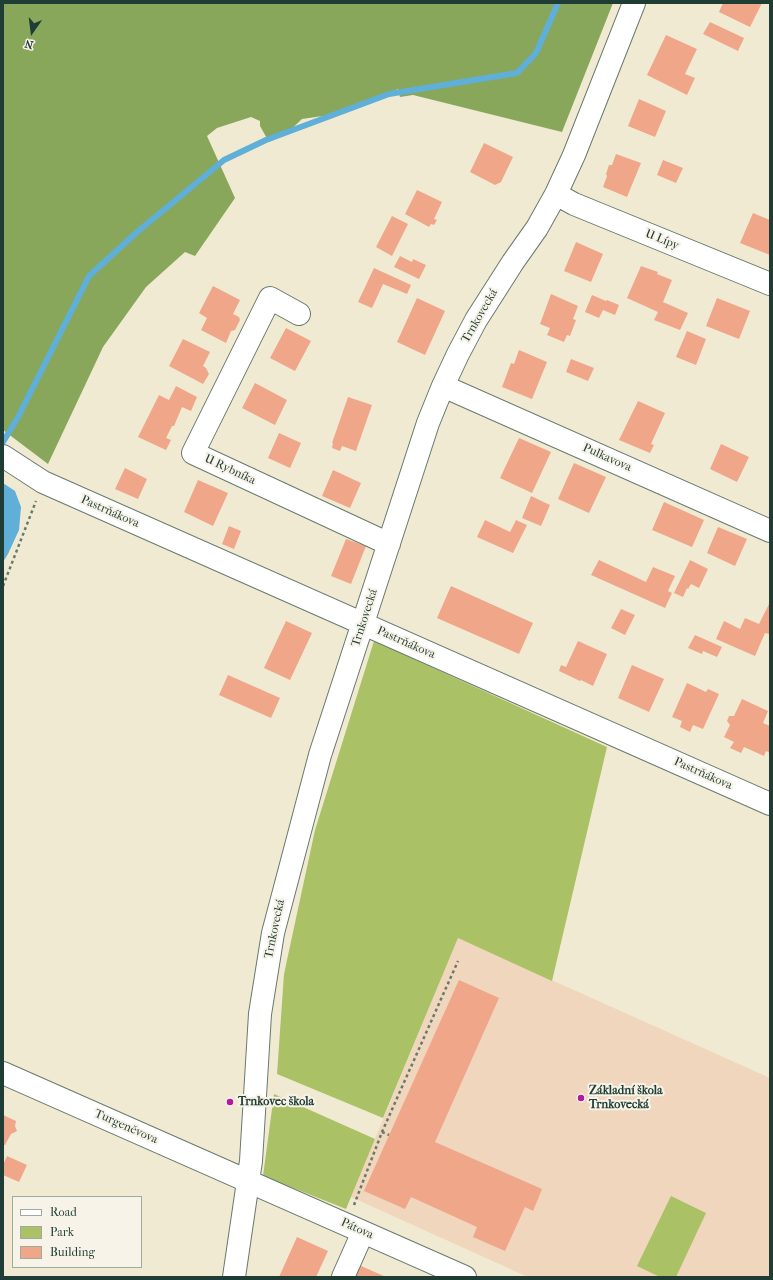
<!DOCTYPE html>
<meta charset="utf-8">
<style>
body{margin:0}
#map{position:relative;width:773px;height:1280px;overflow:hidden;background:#f1ead3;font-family:"IM FELL French Canon",serif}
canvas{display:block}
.frame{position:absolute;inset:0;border:4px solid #1f3d34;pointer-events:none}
.legend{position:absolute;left:12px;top:1196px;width:130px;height:72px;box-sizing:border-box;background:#f7f3e8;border:1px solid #a1aaa0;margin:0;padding:5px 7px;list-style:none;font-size:12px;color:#1f3d34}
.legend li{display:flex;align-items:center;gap:8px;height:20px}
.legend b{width:20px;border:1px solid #a1aaa0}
.north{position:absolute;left:12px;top:12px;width:40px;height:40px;-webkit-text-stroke:3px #f7f3e8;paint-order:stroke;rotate:194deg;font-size:11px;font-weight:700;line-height:16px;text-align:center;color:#1f3d34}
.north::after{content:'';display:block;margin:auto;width:14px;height:18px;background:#1f3d34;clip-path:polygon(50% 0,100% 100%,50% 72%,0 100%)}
</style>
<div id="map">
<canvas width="773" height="1280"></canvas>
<div class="frame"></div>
<ul class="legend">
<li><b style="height:5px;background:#fff"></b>Road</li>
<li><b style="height:11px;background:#abc166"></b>Park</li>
<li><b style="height:11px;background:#efa689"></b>Building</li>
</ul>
<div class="north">N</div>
</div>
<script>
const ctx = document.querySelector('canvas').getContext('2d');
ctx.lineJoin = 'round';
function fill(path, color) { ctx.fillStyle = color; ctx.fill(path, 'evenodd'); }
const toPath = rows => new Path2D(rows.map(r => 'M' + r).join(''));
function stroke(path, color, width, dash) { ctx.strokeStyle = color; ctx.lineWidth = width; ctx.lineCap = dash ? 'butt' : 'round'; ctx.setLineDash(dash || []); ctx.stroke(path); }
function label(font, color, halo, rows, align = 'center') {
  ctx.font = font + ' "IM FELL French Canon",serif'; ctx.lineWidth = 4; ctx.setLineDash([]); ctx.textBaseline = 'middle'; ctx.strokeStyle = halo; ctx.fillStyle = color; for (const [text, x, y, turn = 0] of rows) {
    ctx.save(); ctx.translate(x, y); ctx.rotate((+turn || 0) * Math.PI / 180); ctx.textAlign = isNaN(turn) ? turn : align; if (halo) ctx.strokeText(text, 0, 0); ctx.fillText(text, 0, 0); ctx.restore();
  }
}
fill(toPath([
 [458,938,770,1078,770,1277,528,1277,351,1197]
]), '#efd6bc');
fill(toPath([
 [374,641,607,747,552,981,458,938,383,1118,277,1074,284,974,315,830],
 [274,1094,375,1139,346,1209,263,1176],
 [671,1196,706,1213,676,1277,660,1277,637,1266]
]), '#abc166');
fill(toPath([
 [3,3,613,3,562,132,413,95,400,97,398,89,343,113,302,119,285,135,269,142,260,126,260,121,251,117,217,128,207,136,235,198,195,256,185,252,146,287,103,347,48,464,3,430]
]), '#88a75b');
fill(toPath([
 [3,483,15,491,21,507,19,530,8,554,3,562]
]), '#5fafd9');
stroke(toPath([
 [3,442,17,419,89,276,136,233,224,160,266,140,389,94,517,73,536,53,558,3]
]), '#5fafd9', 6);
fill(toPath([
 [723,3,762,3,750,27,719,12],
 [710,22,744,38,738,51,703,34],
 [666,35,697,49,685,74,695,78,687,95,647,75],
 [639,99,666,111,655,137,628,126],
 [484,143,513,157,501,182,495,185,470,172],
 [616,154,641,163,627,197,603,187,607,176,606,174,609,165,612,165],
 [663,160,683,168,676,183,657,175],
 [417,190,442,202,434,219,437,220,434,225,431,224,429,227,405,214],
 [753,213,770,220,770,255,740,243],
 [392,216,408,224,392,256,376,247],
 [576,242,603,254,591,282,564,271],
 [400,256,412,262,413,259,426,265,419,279,394,267],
 [641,266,658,272,657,274,672,280,663,302,688,313,680,330,654,320,658,312,627,298],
 [374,268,411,285,407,294,383,284,372,308,358,302],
 [213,286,240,300,233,314,239,317,240,320,235,330,231,331,226,343,201,330,207,318,199,313],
 [551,294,578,306,573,319,576,320,570,336,567,335,564,342,547,335,550,328,540,324],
 [592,295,606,301,607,300,619,305,615,315,603,310,599,318,585,312],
 [417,298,445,311,425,355,397,342],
 [717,298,750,311,739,339,706,326],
 [286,328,311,341,295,371,270,358],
 [687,331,706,339,696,365,676,357],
 [183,339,210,352,203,366,206,368,209,374,203,384,169,366],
 [519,350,547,362,532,399,502,387,511,363,514,364],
 [571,359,594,368,588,381,566,372],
 [255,383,287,400,275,425,242,408],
 [176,386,197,397,191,411,182,407,174,426,172,426,166,438,171,440,166,450,138,437,159,395,169,400],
 [348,397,372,405,356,451,342,446,340,451,332,448,333,443,332,443],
 [638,401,665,413,651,444,654,445,650,453,619,440],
 [279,433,301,443,290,468,268,458],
 [519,438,551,452,532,493,500,478],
 [721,444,749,457,737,482,710,469],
 [574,463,606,477,589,513,558,499],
 [125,468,147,479,138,499,115,489],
 [333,470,361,483,350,508,322,496],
 [198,480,228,493,213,526,184,512],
 [531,496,550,505,541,526,522,518],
 [664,502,704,520,692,547,652,530],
 [485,520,510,532,516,520,527,525,513,553,477,537],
 [229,526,241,531,234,549,222,544],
 [718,527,747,539,735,566,707,553],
 [346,539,366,546,351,584,331,576],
 [599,560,646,582,653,567,675,576,668,591,672,593,665,608,591,575],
 [690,560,708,569,699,588,691,584,688,589,687,588,683,597,674,593],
 [451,586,533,623,519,654,437,618],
 [770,602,770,633,769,634,765,633,755,656,716,639,724,621,740,629,745,618,759,624],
 [621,609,635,615,625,635,611,628],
 [286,621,312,633,290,680,264,668],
 [695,635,722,647,717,657,703,651,702,654,688,648],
 [578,641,607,654,593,686,581,680,580,681,559,671,561,665,566,667],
 [632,665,664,679,649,712,618,698],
 [228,675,280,698,271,718,219,695],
 [687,683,706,692,708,689,719,694,703,729,693,725,690,732,680,727,682,721,672,717],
 [742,699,768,711,763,723,770,726,770,753,766,751,764,756,744,747,741,753,730,748,734,742,724,737,730,725,727,721,729,716,734,716],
 [459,980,499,998,435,1142,542,1189,533,1211,525,1207,505,1251,473,1237,477,1227,411,1197,405,1209,364,1191],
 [3,1115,16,1121,15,1126,17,1131,11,1134,5,1145,3,1145],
 [7,1156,27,1165,19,1182,3,1175,3,1165],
 [297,1237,328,1251,316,1277,279,1277],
 [359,1265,386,1277,354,1277]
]), '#efa689');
const minor = toPath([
 [556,194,574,204,770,284],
 [299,314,270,298,193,453,389,544],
 [443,386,770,531],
 [3,456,43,482,770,804],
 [3,1073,465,1277],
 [234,1277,251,1161,260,1014,273,933,320,755,428,423,443,386,458,354,476,320,513,262,537,228,556,194,574,155,634,3],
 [343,1277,363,1232]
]);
stroke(minor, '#687a6c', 24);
stroke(toPath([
 [3,586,36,501],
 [382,1132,389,1135],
 [354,1205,382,1132,458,961]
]), '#687a6c', 2.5, [3, 3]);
stroke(minor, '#fff', 22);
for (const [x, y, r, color] of [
 [581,1098,4,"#b5179e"],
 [230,1102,4,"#b5179e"]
]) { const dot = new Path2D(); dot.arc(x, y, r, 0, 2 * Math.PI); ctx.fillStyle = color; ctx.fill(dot); stroke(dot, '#f7f3e8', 1.5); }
label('12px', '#1f3d34', '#f7f3e8', [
 ["U Lípy",662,240,22],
 ["Trnkovecká",480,316,-60],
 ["Pulkavova",607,458,24],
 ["U Rybníka",230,470,25],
 ["Pastrňákova",110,512,24],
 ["Trnkovecká",365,618,-72],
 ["Pastrňákova",406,643,24],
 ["Pastrňákova",703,774,24],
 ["Trnkovecká",275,929,-78],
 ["Turgeněvova",126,1127,24],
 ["Pátova",357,1229,24]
]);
label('bold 12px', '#1f3d34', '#f7f3e8', [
 ["Základní škola",589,1091],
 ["Trnkovecká",589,1105],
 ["Trnkovec škola",238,1102]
], 'left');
</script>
